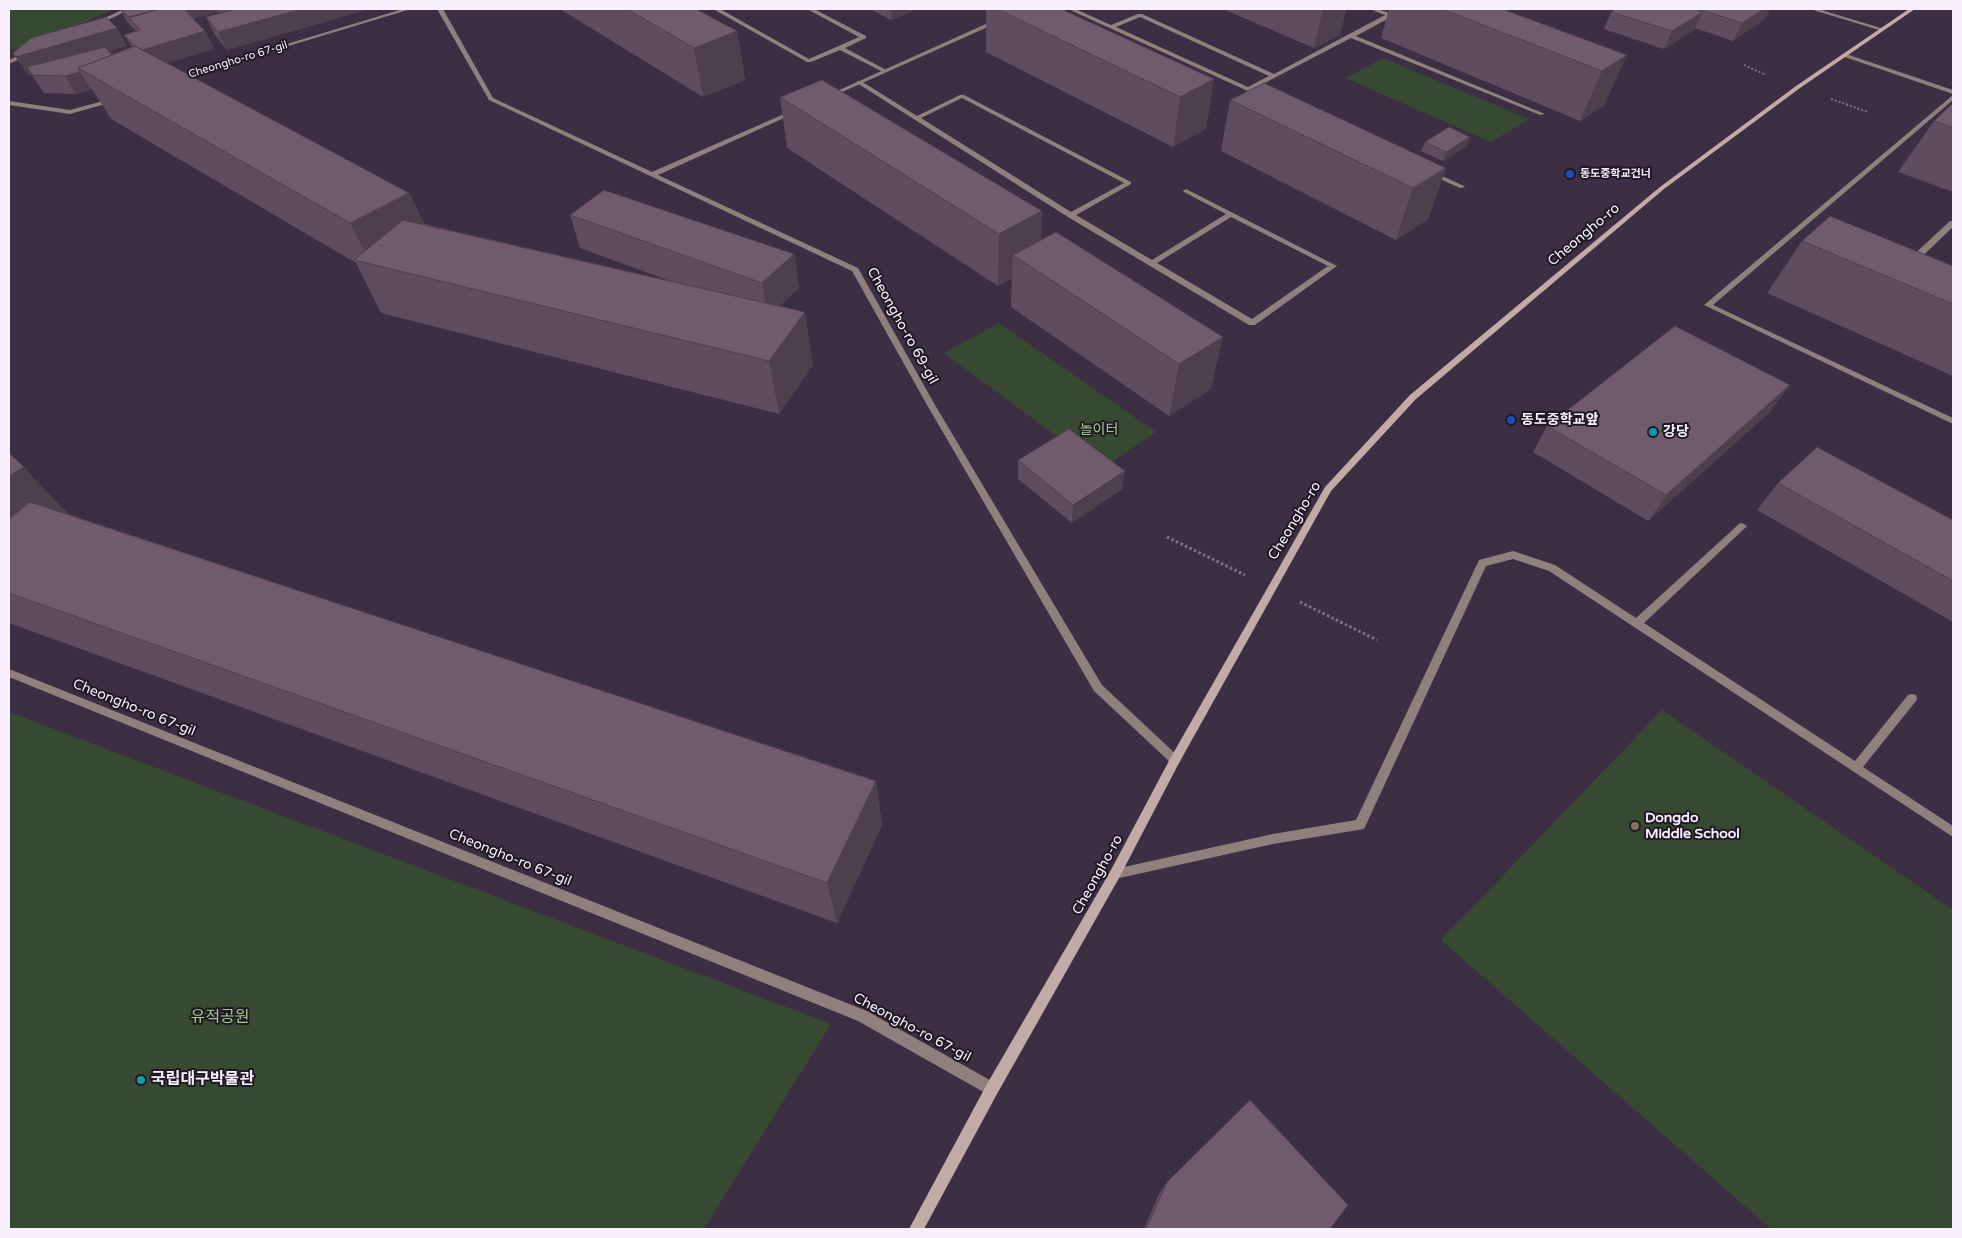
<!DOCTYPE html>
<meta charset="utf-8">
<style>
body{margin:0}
#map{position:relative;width:1962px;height:1238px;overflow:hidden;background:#3c2e43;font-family:"Varela Round",sans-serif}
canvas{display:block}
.frame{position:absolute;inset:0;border:10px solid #f9f1ff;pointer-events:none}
</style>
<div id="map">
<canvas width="1962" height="1238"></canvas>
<div class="frame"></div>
</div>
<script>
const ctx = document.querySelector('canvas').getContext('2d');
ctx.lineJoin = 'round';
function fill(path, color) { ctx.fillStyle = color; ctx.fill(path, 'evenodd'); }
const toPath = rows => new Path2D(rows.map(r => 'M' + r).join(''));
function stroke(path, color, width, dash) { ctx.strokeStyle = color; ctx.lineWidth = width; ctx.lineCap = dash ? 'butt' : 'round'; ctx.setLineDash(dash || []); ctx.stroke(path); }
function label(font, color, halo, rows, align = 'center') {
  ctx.font = font + ' "Varela Round","Noto Sans KR",sans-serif'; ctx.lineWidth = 4; ctx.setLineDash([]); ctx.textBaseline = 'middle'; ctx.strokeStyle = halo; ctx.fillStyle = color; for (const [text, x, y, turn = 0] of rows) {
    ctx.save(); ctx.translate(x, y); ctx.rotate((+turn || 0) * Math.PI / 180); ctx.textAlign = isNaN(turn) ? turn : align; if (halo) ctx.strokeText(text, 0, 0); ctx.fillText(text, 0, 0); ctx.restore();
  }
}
fill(toPath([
 [9,9,114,9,26,48,9,49],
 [1383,58,1529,119,1491,142,1345,78],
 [999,323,1156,432,1101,469,944,353],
 [1662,710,1953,910,1953,1229,1771,1229,1441,940],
 [9,712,831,1024,704,1229,9,1229]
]), '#384932');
stroke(toPath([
 [1744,65,1766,75],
 [1831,99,1868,112]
]), '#7e7285', 2, [2, 2]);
stroke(toPath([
 [1167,537,1245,575],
 [1300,602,1377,640]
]), '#7e7285', 3, [2.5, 2.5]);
fill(toPath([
 [713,9,720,9,809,59,859,37,807,9,814,9,866,36,866,38,845,48,888,71,883,72,840,50,811,62,807,62,713,9],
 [1068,9,1075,9,1111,25,1138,14,1142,14,1274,74,1385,15,1369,9,1377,9,1390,13,1400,12,1402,13,1402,15,1391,17,1356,36,1545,114,1540,115,1351,38,1253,89,1263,94,1264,95,1261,97,1068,9],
 [1140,17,1269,76,1248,87,1116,27,1140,17],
 [1842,54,1846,54,1953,90,1953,94,1842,56,1842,54],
 [857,81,861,81,917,116,960,95,964,95,1131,182,1131,184,1076,215,1152,260,1226,214,1184,192,1183,191,1186,189,1337,266,1255,325,1249,325,1068,217,857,83,857,81],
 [962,98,1124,183,1071,212,921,118,962,98],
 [1231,217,1328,266,1252,319,1157,263,1231,217],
 [1953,95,1953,100,1713,305,1953,418,1953,424,1704,305,1953,95],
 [1431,171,1464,186,1465,187,1460,188,1429,174,1428,173,1431,171],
 [1950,221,1953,221,1953,227,1914,264,1908,264,1908,260,1950,221],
 [1742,523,1747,526,1745,528,1644,623,1855,761,1908,695,1912,694,1916,695,1917,698,1916,701,1863,767,1953,826,1953,837,1549,571,1513,559,1486,566,1364,829,1273,844,1115,879,1111,878,1109,874,1111,870,1115,869,1273,834,1356,820,1479,560,1513,551,1555,565,1636,618,1739,524,1742,523]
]), '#8f807e');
fill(toPath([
 [124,9,131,9,97,25,92,24,124,9],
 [403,9,411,9,179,79,174,78,403,9],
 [437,9,443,9,493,98,652,172,791,111,795,111,795,113,658,175,858,268,935,405,1102,685,1179,757,1181,760,1179,763,1175,765,1171,763,1094,691,927,405,852,271,489,100,437,9],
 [1810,9,1818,9,1884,29,1879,30,1810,9],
 [997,19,1000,21,999,22,831,97,826,96,997,19],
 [27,52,32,53,9,64,9,60,27,52],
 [114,98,117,100,116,101,70,114,9,105,9,101,70,110,114,98],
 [9,669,867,1011,997,1084,999,1089,997,1094,992,1096,987,1094,858,1021,9,677,9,669]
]), '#8f807e');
fill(toPath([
 [1909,9,1915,9,1800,88,1664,189,1416,399,1331,491,1179,763,1119,878,997,1094,924,1229,909,1229,987,1084,1111,870,1171,757,1325,487,1410,395,1660,187,1796,86,1909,9]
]), '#c2aaa7');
fill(toPath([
 [120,9,369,9,227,50,215,35,206,17,221,13,217,12,193,19,205,31,214,49,167,63,409,193,424,224,670,281,580,248,570,215,794,254,799,288,779,306,813,365,779,414,381,313,356,263,111,119,92,89,76,94,44,93,31,74,28,75,13,53,127,46,109,51,112,55,132,47,124,35,136,31,127,22],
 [560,9,696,9,737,31,745,80,703,97],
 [870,9,917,9,891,20],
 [986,9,1061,9,1214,79,1206,129,1173,147,986,52],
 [1223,9,1346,9,1340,35,1314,48],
 [1389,9,1502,9,1627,55,1604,105,1580,121,1381,38],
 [1616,9,1770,9,1765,19,1733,41,1695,28,1694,30,1664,49,1604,29,1611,12],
 [780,97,1042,211,1041,240,1211,389,1169,416,1011,307,1012,278,998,286,787,148],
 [1230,100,1446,168,1428,219,1396,240,1221,151],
 [1953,103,1953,192,1898,172,1934,121],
 [1425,142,1467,146,1443,161,1421,151],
 [1802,241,1953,266,1953,376,1767,293],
 [1770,412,1648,521,1533,452,1547,426],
 [9,453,69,515,876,781,882,825,837,923,9,623],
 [1018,460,1122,489,1072,523,1018,479],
 [1778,483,1953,520,1953,622,1757,510],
 [1167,1182,1330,1229,1144,1229,1159,1194]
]), '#5f4d5f');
fill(toPath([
 [181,9,215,9,217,12,188,20],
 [302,9,369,9,227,50,218,32],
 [891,9,917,9,891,20],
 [1323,9,1346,9,1340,35,1314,48],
 [1764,9,1770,9,1765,19,1733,41,1742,23],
 [1703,12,1694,30,1664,49,1672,31],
 [117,28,127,46,28,75,16,57],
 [205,31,214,49,149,68,139,51],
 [737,31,745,80,703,97,694,48],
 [1627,55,1604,105,1580,121,1602,71],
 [80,72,92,89,76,94,65,76],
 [1214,79,1206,129,1173,147,1180,97],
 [1470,137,1467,146,1443,161,1446,152],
 [1446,168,1428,219,1396,240,1413,188],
 [409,193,433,245,371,264,350,223],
 [1042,211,1040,263,1013,255,1012,278,998,286,999,234],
 [794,254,799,288,768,317,762,283],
 [805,312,813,365,779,414,769,361],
 [1223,337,1211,389,1169,416,1179,364],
 [1790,385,1770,412,1648,521,1666,495],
 [24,467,73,520,9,557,9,476],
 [1125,471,1122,489,1072,523,1073,505],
 [876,781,882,825,837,923,827,883]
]), '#4e3f4d');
const building = toPath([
 [121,9,184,9,205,31,142,50,135,46,124,35,140,30,129,18,160,9,128,17,121,9],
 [236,9,302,9,218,32,206,17,236,9],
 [627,9,696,9,737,31,694,48,627,9],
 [997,9,1061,9,1214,79,1180,97,997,9],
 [1442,9,1502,9,1627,55,1602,71,1442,9],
 [1616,9,1693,9,1703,12,1672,31,1611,12,1616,9],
 [1699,9,1764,9,1742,23,1699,9],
 [106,17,117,28,16,57,13,53,31,38,106,17],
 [135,46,409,193,350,223,78,68,135,46],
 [105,47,112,55,78,68,80,72,65,76,32,75,27,67,105,47],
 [822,80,1042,211,999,234,780,97,822,80],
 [1264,83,1446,168,1413,188,1230,100,1264,83],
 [1953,103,1953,128,1934,121,1953,103],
 [1449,127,1470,137,1446,152,1425,142,1449,127],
 [604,190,794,254,762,283,570,215,604,190],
 [1830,216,1953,266,1953,304,1802,241,1830,216],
 [403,220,805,312,769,361,354,260,403,220],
 [1056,232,1223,337,1179,364,1013,255,1056,232],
 [1675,326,1790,385,1666,495,1547,426,1675,326],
 [1069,429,1125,471,1073,505,1018,460,1069,429],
 [1817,447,1953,520,1953,581,1778,483,1817,447],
 [9,453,24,467,9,476,9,453],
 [30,502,876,781,827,883,9,593,9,519,30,502],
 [1250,1100,1348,1205,1330,1229,1146,1229,1167,1182,1250,1100]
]);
fill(building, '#6f5a6e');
stroke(building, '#4e3f4d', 1);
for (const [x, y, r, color] of [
 [1570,174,5,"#1a4fb4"],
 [1511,420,5,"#1a4fb4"],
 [1653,432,5,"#0f9aa8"],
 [1635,826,5,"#8d6e63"],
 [141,1080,5,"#0f9aa8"]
]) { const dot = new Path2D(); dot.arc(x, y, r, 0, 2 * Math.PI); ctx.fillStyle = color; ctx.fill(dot); stroke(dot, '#1f1923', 2); }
label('11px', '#f9f1ff', '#1f1923', [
 ["Cheongho-ro 67-gil",238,60,-17]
]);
label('bold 11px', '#f9f1ff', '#1f1923', [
 ["동도중학교건너",1580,174]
], 'left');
label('14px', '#f9f1ff', '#1f1923', [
 ["Cheongho-ro",1584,235,-40],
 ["Cheongho-ro 69-gil",902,326,61],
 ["Cheongho-ro",1295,521,-59],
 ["Cheongho-ro 67-gil",134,708,22],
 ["Cheongho-ro 67-gil",510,858,22],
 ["Cheongho-ro",1098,875,-61],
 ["Cheongho-ro 67-gil",912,1028,28]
]);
label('bold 14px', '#f9f1ff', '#1f1923', [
 ["동도중학교앞",1521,420],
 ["강당",1663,432],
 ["Dongdo",1645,818],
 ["Middle School",1645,834]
], 'left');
label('14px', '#9fcd90', '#1f1923', [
 ["놀이터",1099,430]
]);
label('16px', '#9fcd90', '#1f1923', [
 ["유적공원",220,1018]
]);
label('bold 16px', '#f9f1ff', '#1f1923', [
 ["국립대구박물관",151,1080]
], 'left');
</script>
